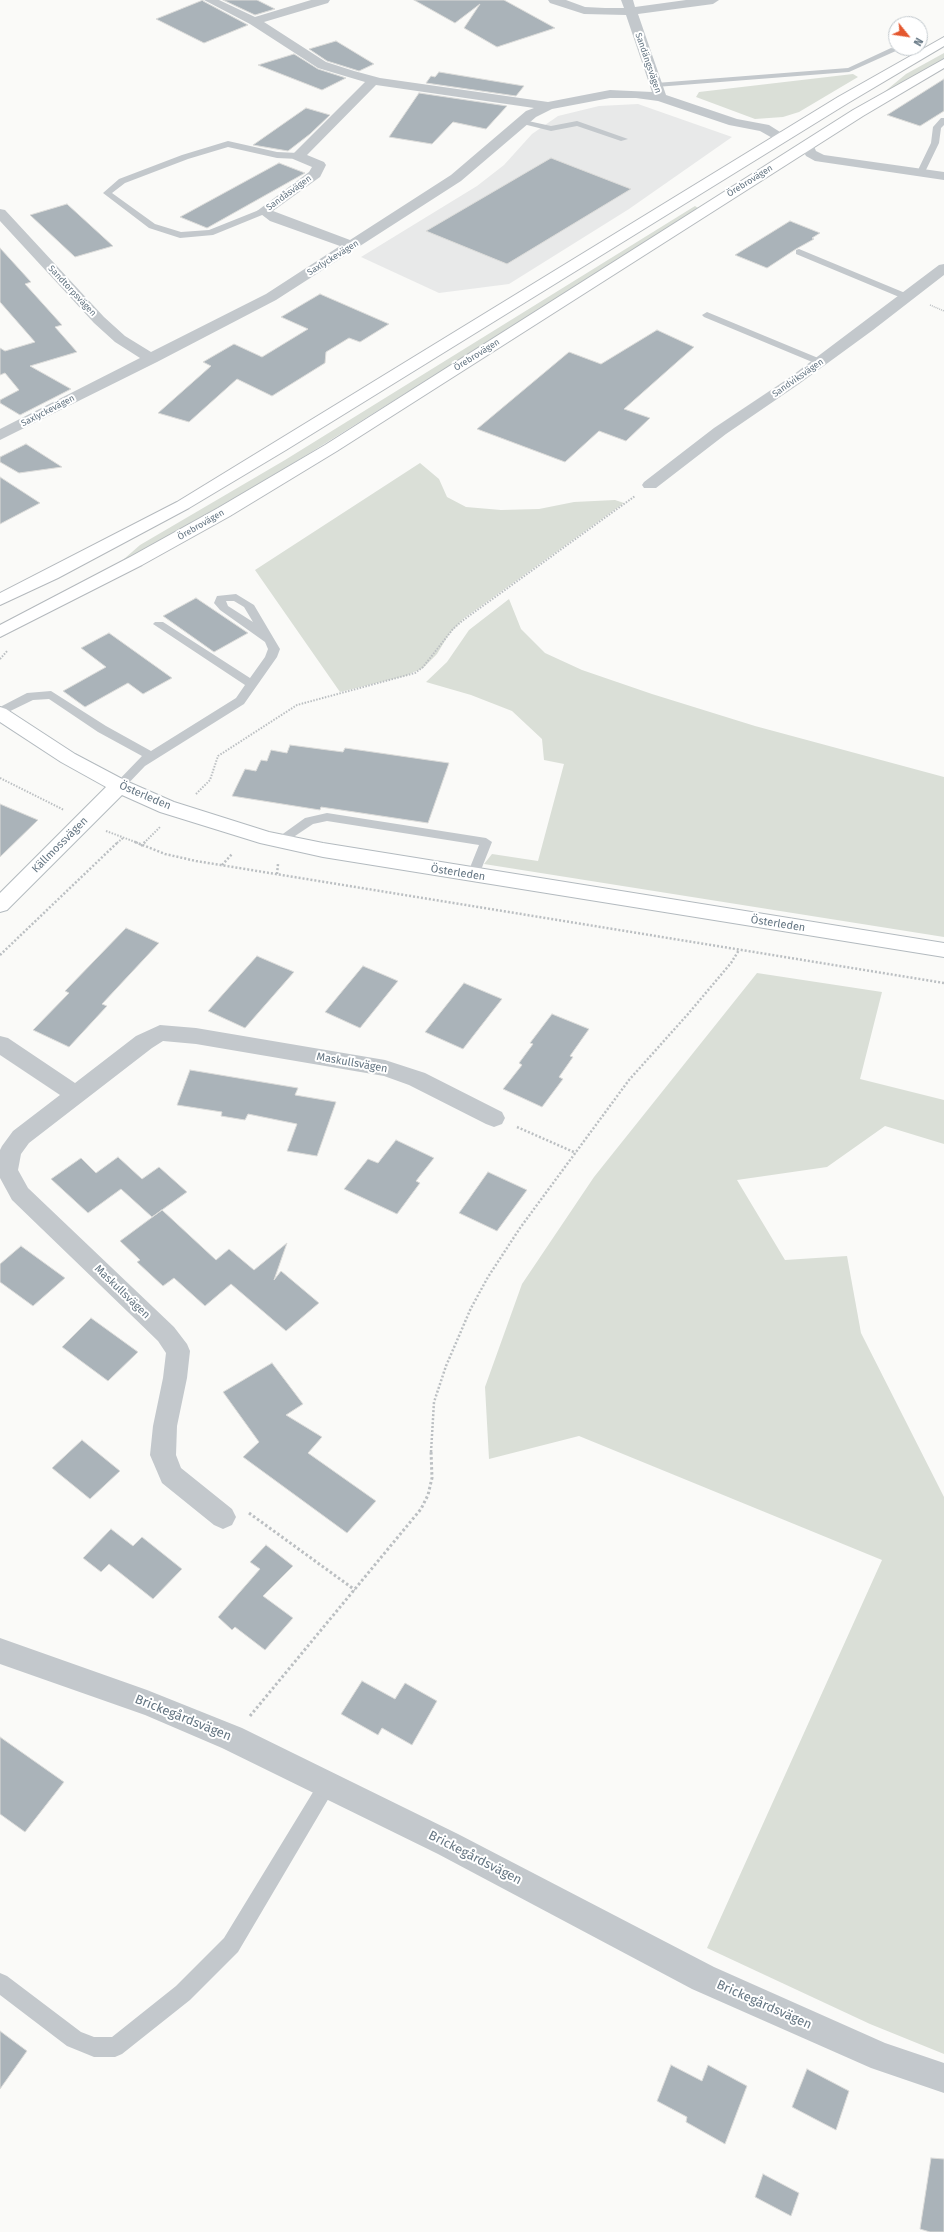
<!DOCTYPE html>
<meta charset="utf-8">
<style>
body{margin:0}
#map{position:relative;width:944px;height:2232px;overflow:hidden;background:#fafaf8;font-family:"Fira Sans",sans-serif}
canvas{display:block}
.north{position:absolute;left:888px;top:16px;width:40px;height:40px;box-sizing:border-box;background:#fff;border:1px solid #c1c8cd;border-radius:50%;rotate:120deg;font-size:11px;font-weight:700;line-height:16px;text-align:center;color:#657683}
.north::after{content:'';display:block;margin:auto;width:14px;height:18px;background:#e4572e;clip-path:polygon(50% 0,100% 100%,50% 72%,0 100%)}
</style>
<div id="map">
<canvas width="944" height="2232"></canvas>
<div class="north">N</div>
</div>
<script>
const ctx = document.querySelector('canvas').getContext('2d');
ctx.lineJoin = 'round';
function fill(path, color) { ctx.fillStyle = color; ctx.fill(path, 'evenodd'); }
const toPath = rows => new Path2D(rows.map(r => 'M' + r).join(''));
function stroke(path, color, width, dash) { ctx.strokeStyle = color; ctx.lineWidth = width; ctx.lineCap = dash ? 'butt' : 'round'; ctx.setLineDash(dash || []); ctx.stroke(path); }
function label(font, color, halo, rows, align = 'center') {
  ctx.font = font + ' "Fira Sans",sans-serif'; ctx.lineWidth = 4; ctx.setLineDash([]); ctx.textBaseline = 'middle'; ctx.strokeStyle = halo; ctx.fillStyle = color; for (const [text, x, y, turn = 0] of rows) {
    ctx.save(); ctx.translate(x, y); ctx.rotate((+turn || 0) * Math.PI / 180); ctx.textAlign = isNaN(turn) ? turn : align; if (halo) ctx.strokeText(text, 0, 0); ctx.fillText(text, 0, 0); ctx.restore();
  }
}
fill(toPath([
 [638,104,732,137,629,209,509,284,439,293,361,257,477,186,504,165,532,134,558,116,599,106]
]), '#e8e9e9');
fill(toPath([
 [944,53,944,59,883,93,906,74],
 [853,74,858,77,799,112,783,117,755,119,696,97,699,92],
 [695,206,698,208,692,214,671,228,292,464,197,520,125,560,124,559,140,545,285,460],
 [420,463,439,479,447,497,466,507,501,510,539,509,574,502,615,500,624,503,463,619,449,634,437,654,423,668,405,676,340,692,255,570],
 [509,599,521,629,545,653,582,670,652,694,755,726,944,777,944,937,484,864,492,854,538,861,564,764,544,760,542,739,512,711,471,695,426,682,447,662,469,630],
 [757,973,882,992,860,1079,944,1100,944,1144,885,1126,827,1167,737,1180,785,1260,847,1256,861,1333,944,1497,944,2054,870,2024,707,1948,882,1560,579,1436,489,1459,485,1387,522,1284,594,1177]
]), '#dadfd7');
const building = toPath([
 [203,0,203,1,248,25,204,43,156,19,203,0],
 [223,0,257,0,275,9,255,15,223,0],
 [414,0,504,0,555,28,497,47,464,28,480,4,455,23,414,0],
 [336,41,374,64,359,71,327,61,309,49,336,41],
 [294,54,318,69,346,78,322,90,258,65,294,54],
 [439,72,524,86,516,96,426,83,431,76,435,77,439,72],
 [944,79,944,111,920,126,887,115,944,79],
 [419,93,507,106,486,129,453,122,432,144,389,137,419,93],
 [306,108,330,115,310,134,288,151,253,145,306,108],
 [551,158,631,189,507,264,426,231,551,158],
 [279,163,305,173,207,228,180,217,279,163],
 [67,204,113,246,75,257,30,215,67,204],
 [790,221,820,233,812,238,814,239,796,249,767,268,735,255,790,221],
 [0,248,31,282,25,284,62,325,55,327,77,352,30,366,71,389,20,415,0,403,0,400,19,390,5,373,0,375,0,348,5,351,35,342,0,302,0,248],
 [320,294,389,324,360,342,349,338,326,352,325,363,272,396,237,379,189,422,158,413,211,366,203,362,234,344,262,357,308,329,281,317,320,294],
 [657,330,694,347,624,409,650,418,626,441,599,431,565,462,477,429,569,352,601,364,657,330],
 [26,444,62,467,19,473,0,462,0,457,26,444],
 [0,477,40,503,0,524,0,477],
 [196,598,248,633,214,652,163,616,196,598],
 [109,633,172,678,143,694,128,683,85,707,63,691,106,667,81,648,109,633],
 [290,745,343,752,345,748,449,763,428,823,321,807,320,810,232,796,245,769,256,771,261,760,267,761,271,750,287,753,290,745],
 [0,804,38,820,0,857,0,804],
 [126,928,159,943,102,1004,107,1006,69,1047,33,1030,69,993,65,991,126,928],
 [257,956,294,972,245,1028,208,1011,257,956],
 [363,966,398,981,360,1028,325,1012,363,966],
 [464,983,502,999,463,1049,425,1032,464,983],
 [552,1014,589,1029,570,1056,573,1057,559,1077,563,1079,542,1107,503,1089,522,1065,519,1063,533,1044,530,1043,552,1014],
 [190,1070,298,1088,295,1095,336,1102,317,1156,287,1151,297,1124,248,1114,245,1120,221,1116,222,1112,177,1105,190,1070],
 [396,1140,434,1158,416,1181,420,1183,397,1214,344,1189,368,1159,378,1163,396,1140],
 [118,1157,142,1179,159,1167,187,1192,152,1217,121,1189,88,1213,51,1179,81,1158,96,1173,118,1157],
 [488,1172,527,1190,497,1231,459,1213,488,1172],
 [162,1210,216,1260,229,1249,254,1270,287,1243,274,1280,281,1271,319,1303,286,1331,231,1284,205,1306,174,1278,163,1286,137,1262,140,1260,120,1241,162,1210],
 [21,1246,65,1278,33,1306,0,1282,0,1264,21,1246],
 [91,1318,138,1352,108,1381,62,1347,91,1318],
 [272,1363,303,1404,286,1415,322,1437,308,1453,376,1501,347,1533,243,1457,259,1442,223,1392,272,1363],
 [82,1440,120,1471,90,1499,52,1468,82,1440],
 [111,1529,133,1546,142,1537,182,1569,153,1599,109,1564,101,1572,83,1558,111,1529],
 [266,1545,293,1566,263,1596,293,1618,265,1650,235,1627,232,1630,218,1617,260,1569,250,1562,266,1545],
 [362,1681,395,1699,405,1683,437,1701,412,1745,382,1728,378,1735,341,1714,362,1681],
 [0,1737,64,1782,25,1832,0,1814,0,1737],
 [0,2031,27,2051,0,2089,0,2031],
 [671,2065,702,2081,708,2065,747,2086,725,2144,686,2122,687,2117,657,2101,671,2065],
 [807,2069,849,2091,836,2130,792,2107,807,2069],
 [931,2158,944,2159,944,2232,930,2232,920,2229,931,2158],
 [763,2174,799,2193,791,2216,755,2197,763,2174]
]);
fill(building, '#aab3b9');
stroke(building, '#dcdcda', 1);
const secondary = toPath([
 [0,707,6,709,75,754,126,781,174,802,269,832,323,843,944,943,944,957,323,857,260,843,160,812,122,795,7,910,0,912,0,893,106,787,61,762,0,722,0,707]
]);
const highway = toPath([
 [944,37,944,46,848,103,286,450,189,508,58,578,0,605,0,593,177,502,838,97,944,37],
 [944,59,944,68,863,116,337,451,230,516,142,565,0,637,0,625,130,557,218,508,325,445,853,110,944,59]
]);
stroke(secondary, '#b3babf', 2);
stroke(highway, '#b4b9bd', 2);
stroke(toPath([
 [930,305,944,311]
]), '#bbbfc2', 1.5, [1, 1]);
stroke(toPath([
 [0,659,8,650],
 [0,778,64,810],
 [196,794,210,780,218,756,297,705,415,673,423,667,453,629,462,621,635,496],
 [106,831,138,843],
 [117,843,123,838],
 [144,843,160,827]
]), '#bbbfc2', 2, [1.5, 1.5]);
stroke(toPath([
 [135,842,165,854,196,861,944,983],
 [141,846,145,842],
 [222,865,232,854],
 [277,874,278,864],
 [0,955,118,842],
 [517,1127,576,1153],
 [431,1452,434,1402,446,1366,471,1308,488,1277,520,1228,629,1080,688,1014,731,963,739,950]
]), '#bbbfc2', 2.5, [2, 2]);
stroke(toPath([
 [249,1513,355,1590],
 [250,1716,421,1509,428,1495,432,1478,431,1451]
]), '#bbbfc2', 3, [2.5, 2.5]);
fill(toPath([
 [891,48,898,50,849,72,656,87,652,85,656,83,848,68,891,48],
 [941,118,944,118,944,125,941,128,939,143,925,172,918,174,917,172,931,143,933,127,941,118],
 [519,119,551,126,577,121,628,139,621,141,577,126,551,131,519,123,519,119],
 [228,141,277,152,298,153,302,156,298,159,277,158,228,147,188,159,125,183,112,193,155,224,181,232,209,230,264,208,268,211,267,213,213,235,180,238,149,228,103,193,119,179,182,155,228,141],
 [799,249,910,295,912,297,907,300,904,299,796,254,796,250,799,249],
 [707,312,823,360,825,362,823,364,817,364,704,317,702,315,707,312],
 [236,594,254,605,280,649,277,657,244,704,145,766,123,789,115,789,113,786,142,756,98,732,49,699,33,700,0,716,0,707,27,693,51,691,106,726,151,751,236,698,245,685,153,624,155,622,163,622,250,678,265,657,268,649,265,642,220,610,214,603,217,596,236,594],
 [226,601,234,601,244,607,253,622,228,606,226,601],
 [327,813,486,838,492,842,479,875,473,879,467,875,479,845,327,821,313,824,283,844,275,844,273,841,305,818,327,813],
 [327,1776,333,1779,336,1785,333,1791,238,1952,190,2000,122,2054,115,2057,94,2057,67,2046,0,1995,0,1973,7,1976,81,2032,94,2037,112,2037,176,1986,224,1938,321,1779,327,1776]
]), '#c3c8cc');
fill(toPath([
 [204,0,219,0,255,17,311,0,330,0,328,3,264,22,326,62,354,71,380,78,548,102,610,90,652,92,626,15,584,14,550,3,548,0,566,0,585,7,605,8,624,8,621,0,633,0,635,7,686,0,719,0,713,4,638,14,666,95,737,119,769,125,788,137,781,141,776,140,760,131,729,125,658,101,636,98,610,98,552,109,536,117,461,181,276,300,157,362,0,440,0,429,140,358,115,342,94,323,0,221,0,209,5,210,104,317,125,336,151,352,266,294,340,246,270,221,257,211,309,172,312,167,293,159,291,156,365,82,318,68,250,24,204,0],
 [376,85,534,108,526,111,451,175,350,240,273,211,320,177,326,165,324,162,307,155,376,85],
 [807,141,812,142,816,151,824,155,944,172,944,180,815,161,806,156,800,145,807,141],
 [944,264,944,275,873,330,799,384,726,434,656,488,644,488,642,485,644,482,714,428,789,378,939,265,944,264],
 [160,1025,196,1028,385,1060,425,1073,502,1112,505,1118,502,1124,494,1127,486,1124,409,1085,384,1076,196,1044,163,1041,152,1048,29,1143,21,1154,18,1170,28,1188,174,1327,187,1344,190,1351,187,1378,177,1426,176,1455,181,1468,232,1509,236,1517,232,1525,223,1529,214,1525,162,1483,150,1455,153,1426,163,1378,166,1353,158,1341,12,1200,0,1178,0,1150,2,1146,13,1131,60,1095,0,1055,0,1036,8,1038,75,1083,136,1036,160,1025],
 [0,1638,147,1690,242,1728,458,1834,714,1967,885,2043,944,2063,944,2093,871,2068,692,1989,438,1854,222,1748,145,1715,0,1664,0,1638]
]), '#c3c8cc');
fill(secondary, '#fff');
fill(highway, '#fff');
label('9px', '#657683', '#fff', [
 ["Sandängsvägen",648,63,71],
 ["Örebrovägen",750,181,-32],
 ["Sandåsvägen",289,193,-36],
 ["Saxlyckevägen",333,258,-32],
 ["Sandtorpsvägen",72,291,47],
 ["Örebrovägen",477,355,-32],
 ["Sandviksvägen",798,378,-35],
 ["Saxlyckevägen",48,411,-27],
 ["Örebrovägen",201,525,-30]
]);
label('11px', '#657683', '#fff', [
 ["Österleden",145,796,23],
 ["Källmossvägen",60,845,-45],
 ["Österleden",458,873,9],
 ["Österleden",778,924,9],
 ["Maskullsvägen",352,1063,10],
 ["Maskullsvägen",122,1292,44]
]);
label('13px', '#657683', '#fff', [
 ["Brickegårdsvägen",183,1718,22],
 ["Brickegårdsvägen",475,1858,27],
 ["Brickegårdsvägen",764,2005,24]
]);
</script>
